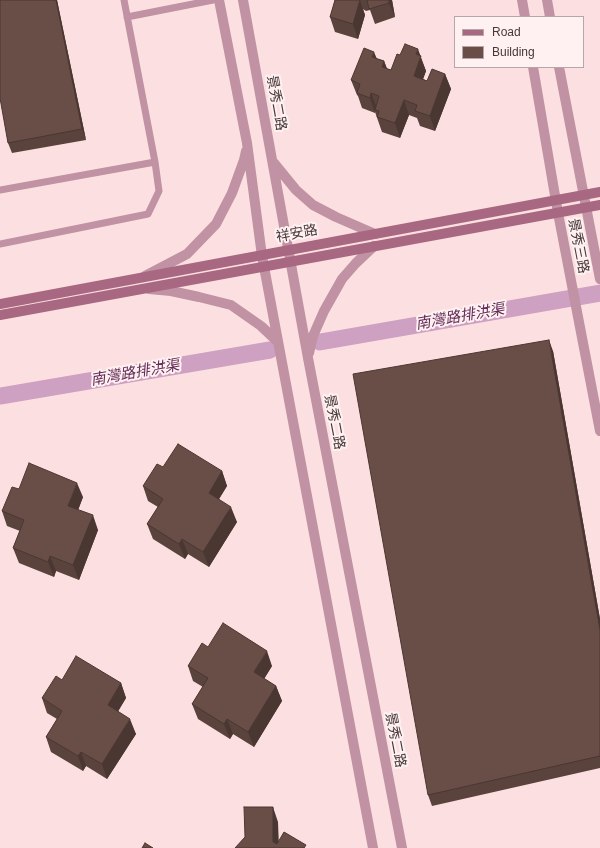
<!DOCTYPE html>
<meta charset="utf-8">
<style>
body{margin:0}
#map{position:relative;width:600px;height:848px;overflow:hidden;background:#fce0e1;font-family:Arial,sans-serif}
canvas{display:block}
.legend{position:absolute;left:454px;top:16px;width:130px;height:52px;box-sizing:border-box;background:#fff1f1;border:1px solid #b5a7a7;margin:0;padding:5px 7px;list-style:none;font-size:12px;color:#463839}
.legend li{display:flex;align-items:center;gap:8px;height:20px}
.legend b{width:20px;border:1px solid #b5a7a7}
</style>
<div id="map">
<canvas width="600" height="848"></canvas>
<ul class="legend">
<li><b style="height:5px;background:#a96881"></b>Road</li>
<li><b style="height:11px;background:#694e47"></b>Building</li>
</ul>
</div>
<script>
const ctx = document.querySelector('canvas').getContext('2d');
ctx.lineJoin = 'round';
const toPath = rows => new Path2D(rows.map(r => 'M' + r).join(''));
function stroke(path, color, width, dash) { ctx.strokeStyle = color; ctx.lineWidth = width; ctx.lineCap = dash ? 'butt' : 'round'; ctx.setLineDash(dash || []); ctx.stroke(path); }
function fill(path, color) { ctx.fillStyle = color; ctx.fill(path, 'evenodd'); }
function label(font, color, halo, rows, align = 'center') {
  ctx.font = font + ' Arial,"Noto Sans SC",sans-serif'; ctx.lineWidth = 4; ctx.setLineDash([]); ctx.textBaseline = 'middle'; ctx.strokeStyle = halo; ctx.fillStyle = color; for (const [text, x, y, turn = 0] of rows) {
    ctx.save(); ctx.translate(x, y); ctx.rotate((+turn || 0) * Math.PI / 180); ctx.textAlign = isNaN(turn) ? turn : align; if (halo) ctx.strokeText(text, 0, 0); ctx.fillText(text, 0, 0); ctx.restore();
  }
}
stroke(toPath([
 [320,342,600,293],
 [0,396,270,350]
]), '#cea0c2', 17);
stroke(toPath([
 [127,17,213,0],
 [0,190,155,162,124,0],
 [0,244,148,214,159,191,155,162]
]), '#c092a3', 7);
stroke(toPath([
 [219,0,247,143,262,256,373,848],
 [243,0,308,358,402,848],
 [522,0,525,17],
 [547,0,550,17],
 [533,67,558,213,600,431],
 [559,67,600,279],
 [274,163,296,190,313,205,336,217,375,234],
 [145,276,187,254,216,224,232,193,244,160,246,151],
 [149,289,171,291,199,297,231,305,261,326,278,342],
 [309,353,313,336,324,311,342,279,356,263,374,246]
]), '#c092a3', 10);
stroke(toPath([
 [0,304,600,192],
 [0,315,600,205]
]), '#a96881', 10);
fill(toPath([
 [0,0,57,0,86,140,12,153,8,143],
 [335,0,392,0,395,17,375,24,370,10,366,11,363,9,365,15,358,39,335,32,330,17],
 [400,55,420,56,426,71,423,79,427,81,445,74,451,89,435,131,420,126,417,118,409,115,400,138,382,132,375,112,375,113,362,108,358,96,357,95,351,80,377,59,384,61,387,69,391,70],
 [553,351,600,619,600,768,432,806,428,795],
 [163,467,222,471,227,486,219,499,237,522,209,567,188,554,185,559,153,539,147,524,158,507,148,501,143,486],
 [83,497,78,510,98,530,79,580,56,571,54,577,19,563,13,548,20,531,7,526,2,511],
 [208,647,272,666,264,679,276,686,282,701,254,747,233,734,230,739,198,719,192,704,203,687,193,681,188,666],
 [62,680,121,683,126,698,118,711,136,734,107,779,86,766,83,771,51,752,46,737,57,719,47,713,42,698]
]), '#5a433d');
fill(toPath([
 [56,0,57,0,86,140,82,129],
 [356,0,360,0,365,15,358,39,353,24],
 [389,0,392,0,395,17,389,3],
 [418,49,426,71,419,90,414,76,416,54],
 [374,52,380,66,372,57],
 [384,61,390,76,382,67],
 [445,74,451,89,435,131,430,116],
 [371,93,377,108,375,110,375,113,370,98],
 [404,100,409,115,400,138,395,123],
 [549,340,553,351,600,619,600,630],
 [222,471,227,486,214,507,209,493],
 [77,483,83,497,74,521,68,506],
 [231,507,237,522,209,567,203,552],
 [93,515,98,530,79,580,73,565],
 [182,539,188,554,185,559,179,544],
 [50,556,56,571,54,577,48,562],
 [267,651,272,666,259,687,254,672],
 [121,683,126,698,113,720,108,705],
 [276,686,282,701,254,747,248,732],
 [130,719,136,734,107,779,102,764],
 [227,719,233,734,230,739,224,724],
 [81,752,86,766,83,771,78,756],
 [273,807,278,822,279,848,273,842]
]), '#4a3732');
const building = toPath([
 [0,0,56,0,82,129,8,143,0,98,0,0],
 [335,0,360,0,353,24,330,17,335,0],
 [367,0,389,0,389,3,369,9,367,0],
 [405,44,418,49,416,54,421,56,414,76,427,81,432,69,445,74,430,116,415,111,417,105,404,100,395,123,377,117,379,111,375,110,379,96,371,93,370,98,357,93,360,84,351,80,364,48,374,52,372,57,384,61,382,67,391,70,397,54,400,55,405,44],
 [549,340,600,630,600,756,428,795,353,374,549,340],
 [178,444,222,471,209,493,231,507,203,552,182,539,179,544,147,524,163,499,143,486,157,464,163,467,178,444],
 [29,463,77,483,68,506,93,515,73,565,50,556,48,562,13,548,24,520,2,511,12,487,19,489,29,463],
 [223,623,267,651,254,672,276,686,248,732,227,719,224,724,192,704,208,678,188,666,202,643,208,647,223,623],
 [76,656,121,683,108,705,130,719,102,764,81,752,78,756,46,737,62,711,42,698,56,676,62,680,76,656],
 [244,807,273,807,273,842,277,844,284,832,306,845,304,848,235,848,245,837,244,807],
 [145,843,153,848,142,848,145,843]
]);
fill(building, '#694e47');
stroke(building, '#4a3732', 1);
label('14px', '#463839', '#fff1f1', [
 ["景秀二路",276,103,80],
 ["祥安路",297,234,-11],
 ["景秀三路",578,246,79],
 ["景秀二路",334,422,79],
 ["景秀二路",395,740,79]
]);
label('italic 15px', '#622a56', '#fff1f1', [
 ["南灣路排洪渠",460,317,-10],
 ["南灣路排洪渠",135,373,-10]
]);
</script>
